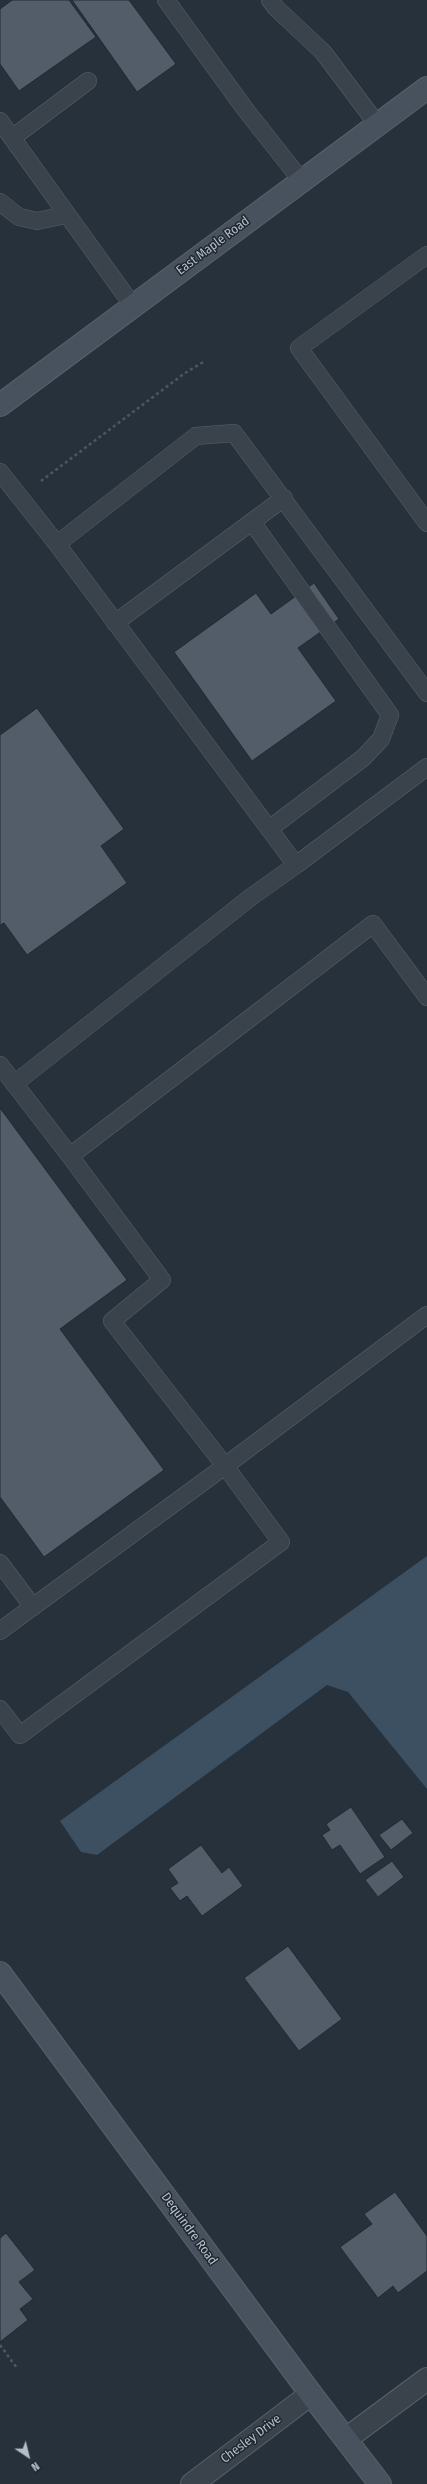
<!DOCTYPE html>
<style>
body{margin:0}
#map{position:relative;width:427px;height:2484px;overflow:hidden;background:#26313b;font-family:"Fira Sans Condensed",sans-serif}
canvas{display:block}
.north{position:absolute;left:8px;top:2436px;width:40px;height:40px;-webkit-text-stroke:3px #1f2830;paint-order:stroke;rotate:145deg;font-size:11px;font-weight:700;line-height:16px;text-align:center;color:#b5bec7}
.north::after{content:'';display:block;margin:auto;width:14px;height:18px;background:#b5bec7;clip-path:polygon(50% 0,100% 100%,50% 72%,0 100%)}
</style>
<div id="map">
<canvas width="427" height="2484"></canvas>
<div class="north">N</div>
</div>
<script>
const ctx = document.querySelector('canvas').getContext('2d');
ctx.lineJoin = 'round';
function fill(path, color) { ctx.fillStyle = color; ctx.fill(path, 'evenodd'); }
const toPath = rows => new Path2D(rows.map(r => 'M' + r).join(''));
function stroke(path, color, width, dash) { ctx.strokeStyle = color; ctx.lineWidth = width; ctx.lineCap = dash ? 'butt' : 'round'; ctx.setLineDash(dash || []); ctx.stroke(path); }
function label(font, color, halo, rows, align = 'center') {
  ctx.font = font + ' "Fira Sans Condensed",sans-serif'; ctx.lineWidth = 3; ctx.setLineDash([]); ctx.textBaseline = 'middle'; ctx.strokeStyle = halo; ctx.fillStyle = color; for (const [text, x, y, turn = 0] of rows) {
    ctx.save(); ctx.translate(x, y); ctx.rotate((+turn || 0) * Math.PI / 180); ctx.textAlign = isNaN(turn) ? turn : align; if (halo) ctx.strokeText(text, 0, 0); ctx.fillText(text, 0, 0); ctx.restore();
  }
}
fill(toPath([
 [427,1556,427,1789,348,1692,327,1685,97,1855,81,1852,60,1821]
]), '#3d5062');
const building = toPath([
 [12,0,69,0,96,37,19,91,0,64,0,9,12,0],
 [72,0,129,0,176,64,137,92,72,0],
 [314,583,339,619,298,648,336,701,252,761,174,652,256,593,271,614,314,583],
 [37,708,124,829,101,846,127,883,27,955,4,923,0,925,0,735,37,708],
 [0,1108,127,1280,60,1329,164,1470,44,1557,0,1497,0,1108],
 [351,1807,385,1857,360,1874,340,1845,332,1850,322,1835,330,1830,326,1824,351,1807],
 [402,1819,413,1833,391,1850,379,1835,402,1819],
 [201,1845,222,1873,229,1867,243,1886,202,1916,187,1896,180,1901,170,1888,178,1883,168,1869,201,1845],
 [392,1861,404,1877,378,1897,365,1880,392,1861],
 [288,1946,342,2019,299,2051,244,1978,288,1946],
 [395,2192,427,2236,427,2271,398,2293,393,2286,378,2298,340,2247,372,2224,364,2214,395,2192],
 [6,2233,35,2270,19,2282,33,2299,20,2309,28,2320,0,2342,0,2238,6,2233]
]);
fill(building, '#525d69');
stroke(building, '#212a32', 1);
const lane = toPath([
 [166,0,245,109,301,180],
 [270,0,276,8,323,52,377,124],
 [0,121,133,306],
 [12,138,88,81],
 [0,202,19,217,37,221,66,215],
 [427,255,299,348,427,523],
 [0,472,57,544,296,865,427,767],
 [252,522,390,715,381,739,363,758,269,829],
 [57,544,196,436,234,433,427,693],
 [115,623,284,498],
 [0,1065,70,1156,373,924,427,997],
 [14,1084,251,897,296,865],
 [0,1563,33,1607],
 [0,1631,225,1466,112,1321,162,1280,70,1156],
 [0,1709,20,1735,281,1542,225,1466,427,1315]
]);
const street = toPath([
 [346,2439,427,2379],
 [192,2484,311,2394]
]);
const secondary = toPath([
 [0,405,427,88],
 [0,1973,311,2394,380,2484]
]);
stroke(lane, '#586169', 18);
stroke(street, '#586169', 24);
stroke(secondary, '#586169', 24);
stroke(toPath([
 [41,481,185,373,205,361],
 [0,2345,17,2368]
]), '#485a5b', 2.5, [3, 3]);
stroke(lane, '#3a434b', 17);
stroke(street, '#3a434b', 22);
stroke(secondary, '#48525e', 22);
label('13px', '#b5bec7', '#1f2830', [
 ["East Maple Road",213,246,-37],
 ["Dequindre Road",189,2229,54],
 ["Chesley Drive",251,2439,-37]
]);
</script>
